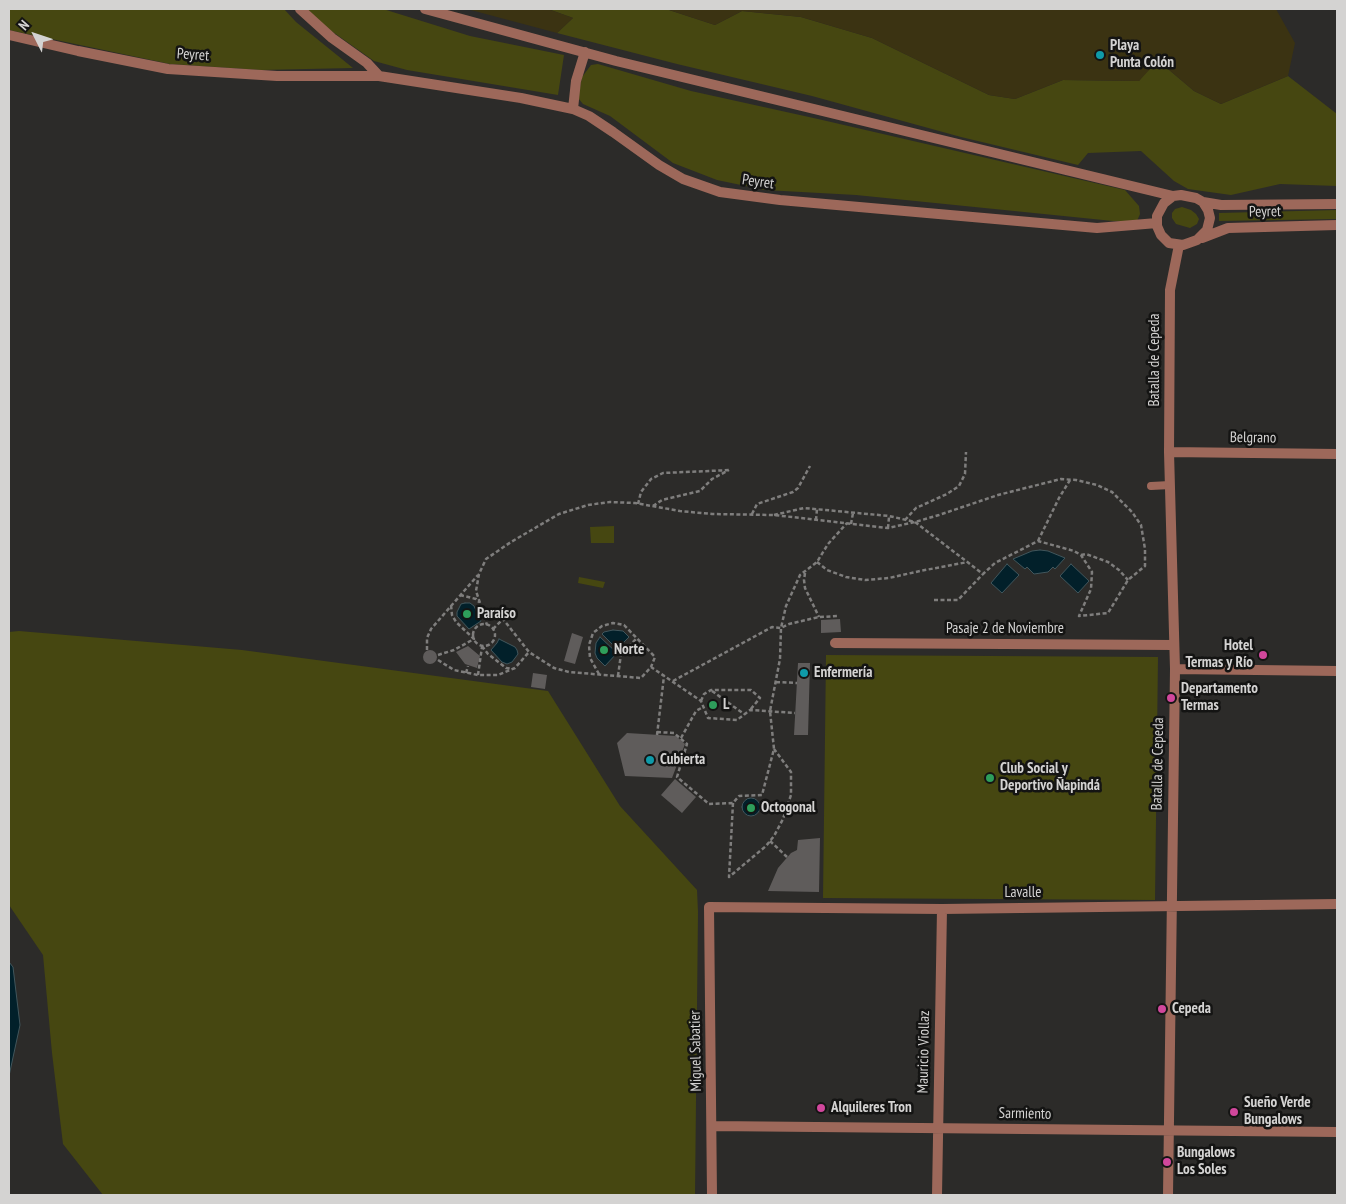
<!DOCTYPE html>
<meta charset="utf-8">
<style>
body{margin:0}
#map{position:relative;width:1346px;height:1204px;overflow:hidden;background:#2c2b29;font-family:"PT Sans Narrow",sans-serif}
canvas{display:block}
.frame{position:absolute;inset:0;border:10px solid #d4d3d2;pointer-events:none}
.north{position:absolute;left:10px;top:10px;width:50px;height:50px;-webkit-text-stroke:4px #141413;paint-order:stroke;rotate:311deg;font-size:14px;font-weight:700;line-height:20px;text-align:center;color:#d4d3d2}
.north::after{content:'';display:block;margin:auto;width:18px;height:22px;background:#d4d3d2;clip-path:polygon(50% 0,100% 100%,50% 72%,0 100%)}
</style>
<div id="map">
<canvas width="1346" height="1204"></canvas>
<div class="frame"></div>
<div class="north">N</div>
</div>
<script>
const ctx = document.querySelector('canvas').getContext('2d');
ctx.lineJoin = 'round';
function fill(path, color) { ctx.fillStyle = color; ctx.fill(path, 'evenodd'); }
const toPath = rows => new Path2D(rows.map(r => 'M' + r).join(''));
function stroke(path, color, width, dash) { ctx.strokeStyle = color; ctx.lineWidth = width; ctx.lineCap = dash ? 'butt' : 'round'; ctx.setLineDash(dash || []); ctx.stroke(path); }
function label(font, color, halo, rows, align = 'center') {
  ctx.font = font + ' "PT Sans Narrow",sans-serif'; ctx.lineWidth = 5; ctx.setLineDash([]); ctx.textBaseline = 'middle'; ctx.strokeStyle = halo; ctx.fillStyle = color; for (const [text, x, y, turn = 0] of rows) {
    ctx.save(); ctx.translate(x, y); ctx.rotate((+turn || 0) * Math.PI / 180); ctx.textAlign = isNaN(turn) ? turn : align; if (halo) ctx.strokeText(text, 0, 0); ctx.fillText(text, 0, 0); ctx.restore();
  }
}
fill(toPath([
 [9,9,284,9,296,22,353,68,261,70,170,64,9,30],
 [306,9,383,9,470,36,564,55,558,95,407,70,374,61,330,30],
 [548,9,666,9,715,25,742,11,801,17,872,38,989,95,1015,99,1063,80,1139,81,1150,67,1168,69,1194,91,1221,104,1288,76,1337,114,1337,186,1280,184,1231,195,1188,189,1174,181,1141,151,1088,153,1078,165,961,137,812,96,677,64,557,33,573,18],
 [598,64,691,91,818,119,1125,190,1139,206,1140,214,1137,221,1113,221,856,195,765,190,717,180,673,163,610,116,583,104,578,98,582,77,591,65],
 [1182,207,1191,210,1196,214,1199,219,1197,224,1190,228,1176,224,1172,218,1172,213,1175,209],
 [1337,210,1337,219,1219,221,1219,213],
 [614,526,614,543,591,543,590,527],
 [579,577,605,582,603,588,578,583],
 [19,631,242,650,548,691,620,806,697,890,698,912,695,1195,103,1195,63,1144,52,1053,43,955,9,905,9,632],
 [826,655,1158,657,1155,900,823,898]
]), '#464711');
fill(toPath([
 [467,9,548,9,573,18,557,33],
 [666,9,1276,9,1295,43,1288,76,1221,104,1194,91,1168,69,1151,68,1139,81,1063,80,1015,99,989,95,872,38,801,17,742,11,715,25]
]), '#3b3312');
const water = toPath([
 [1040,550,1048,551,1065,558,1055,569,1053,567,1048,572,1034,574,1027,567,1025,569,1013,559,1032,551,1040,550],
 [1007,564,1019,575,1002,593,991,583,1007,564],
 [1071,564,1089,581,1078,593,1060,576,1071,564],
 [465,603,470,603,474,606,481,621,469,629,457,616,457,612,461,604,465,603],
 [613,630,623,631,629,637,617,649,602,634,604,632,613,630],
 [600,637,617,653,605,666,597,658,595,653,596,643,600,637],
 [499,639,515,647,517,650,518,654,512,662,507,664,502,662,491,650,497,643,499,639],
 '742 807a9 9 0 1 1 18 0a9 9 0 1 1-18 0Z',
 [9,962,13,967,20,1025,9,1076,9,962]
]);
fill(water, '#02202a');
stroke(water, '#41565c', 1);
fill(toPath([
 [840,619,841,632,821,633,821,620],
 [572,633,583,637,575,664,564,661],
 [468,646,480,656,477,668,465,664,456,652],
 '423 657a7 7 0 1 1 14 0a7 7 0 1 1-14 0Z',
 [798,663,810,663,808,735,794,735],
 [533,673,547,675,545,689,531,687],
 [627,733,676,736,685,744,672,778,625,776,617,743],
 [675,779,696,797,682,813,661,795],
 [820,838,819,892,768,891,778,868,791,853,797,850,798,840]
]), '#5f5c5b');
stroke(toPath([
 [638,504,641,492,651,479,663,473,731,470],
 [653,506,662,500,700,491,712,479,729,470],
 [752,514,757,504,793,492,798,488,810,466],
 [774,515,804,508,889,516,915,522,983,574,995,563,1038,541,1074,551,1081,555,1092,572,1091,589,1079,616,1108,613,1128,580,1145,566,1145,549,1141,525,1132,512,1112,492,1097,485,1076,480,1061,479,998,495,939,515,915,522,888,528,774,515,712,514,680,511,635,503,610,502,588,505,559,514,511,542,486,559,479,574,476,591,482,609,495,613,503,619,529,652,554,668,569,672,641,678,651,667,701,701,708,718,737,720,750,710,795,713],
 [816,520,817,509],
 [905,520,916,508,947,494,959,486,965,474,966,452],
 [851,524,853,513],
 [888,528,889,517],
 [1038,541,1059,498,1070,480],
 [1081,555,1086,554,1108,562,1119,570,1128,580],
 [817,562,827,570,846,577,865,580,889,578,920,571,968,562],
 [805,573,804,580,805,588,819,617],
 [460,595,476,599,479,602],
 [934,600,958,600,983,574],
 [482,610,487,625],
 '473 635a11 11 0 1 1 22 0a11 11 0 1 1-22 0Z',
 [493,629,503,619],
 [482,646,488,654,506,668,512,669],
 [427,650,427,638,431,629,478,575],
 [438,655,454,650,474,639,456,622,452,615,451,605],
 [438,660,454,670,478,675,498,675,515,668,529,652],
 [466,673,468,666],
 [599,674,590,658,589,645,593,633,602,626,613,623,624,625,655,657,651,667],
 [478,675,482,647],
 [618,676,621,654,637,638],
 [673,681,772,627,781,628,789,624,819,617,839,616],
 [776,682,797,683],
 [712,691,744,714],
 [701,701,704,694,711,690,751,690,760,698,750,710],
 [657,732,674,733,687,744,677,777,709,804,733,803,739,796,762,795,774,749,770,711,780,659,781,628,786,606,800,575,817,562,828,544,847,523],
 [657,735,664,676],
 [681,738,696,711,703,707],
 [733,803,729,877,766,846,774,836,783,819,791,795,791,772,774,749],
 [770,841,787,857]
]), '#7f7e7d', 2.5, [4, 2.5]);
stroke(toPath([
 [1151,486,1170,485]
]), '#9d685a', 8);
stroke(toPath([
 [9,35,78,51,168,69,277,76,379,76],
 [1169,452,1337,454],
 [835,643,1174,645],
 [1175,669,1337,671],
 [712,1126,1337,1132],
 [712,1195,709,907,942,909,1337,904],
 [937,1195,942,909],
 [1168,1195,1175,669,1169,452,1170,290,1179,245]
]), '#9d685a', 10);
stroke(toPath([
 [300,9,332,38,367,63,379,76,521,98,573,109,589,116,613,132,659,165,683,179,720,192,780,200,1097,228,1157,223],
 [425,9,616,61,1173,196],
 [573,109,576,81,585,52],
 [1203,202,1208,210,1210,218,1207,230,1197,240,1183,245,1169,243,1161,235,1157,226,1157,216,1164,203,1173,196,1181,195,1196,198,1203,202,1221,205,1337,204],
 [1202,238,1228,228,1337,225]
]), '#9d685a', 10);
for (const [x, y, r, color] of [
 [1100,55,5,"#0f9aa8"],
 [467,614,5,"#2e9e5b"],
 [604,650,5,"#2e9e5b"],
 [1263,655,5,"#d1479c"],
 [804,673,5,"#0f9aa8"],
 [1171,698,5,"#d1479c"],
 [713,705,5,"#2e9e5b"],
 [650,760,5,"#0f9aa8"],
 [990,778,5,"#2e9e5b"],
 [751,808,5,"#2e9e5b"],
 [1162,1009,5,"#d1479c"],
 [821,1108,5,"#d1479c"],
 [1234,1112,5,"#d1479c"],
 [1167,1162,5,"#d1479c"]
]) { const dot = new Path2D(); dot.arc(x, y, r, 0, 2 * Math.PI); ctx.fillStyle = color; ctx.fill(dot); stroke(dot, '#141413', 2); }
label('bold 15px', '#d4d3d2', '#141413', [
 ["Playa",1110,46],
 ["Punta Colón",1110,63],
 ["Paraíso",477,614],
 ["Hotel",1253,646,"right"],
 ["Termas y Río",1253,663,"right"],
 ["Norte",614,650],
 ["Enfermería",814,673],
 ["Departamento",1181,689],
 ["Termas",1181,706],
 ["L",723,705],
 ["Cubierta",660,760],
 ["Club Social y",1000,769],
 ["Deportivo Ñapindá",1000,786],
 ["Octogonal",761,808],
 ["Cepeda",1172,1009],
 ["Sueño Verde",1244,1103],
 ["Bungalows",1244,1120],
 ["Alquileres Tron",831,1108],
 ["Bungalows",1177,1153],
 ["Los Soles",1177,1170]
], 'left');
label('15px', '#d4d3d2', '#141413', [
 ["Peyret",193,55,4],
 ["Peyret",758,182,8],
 ["Peyret",1265,212,-1],
 ["Batalla de Cepeda",1155,360,-90],
 ["Belgrano",1253,438,1],
 ["Pasaje 2 de Noviembre",1005,629],
 ["Batalla de Cepeda",1158,764,-89],
 ["Lavalle",1023,893],
 ["Miguel Sabatier",696,1051,-91],
 ["Mauricio Viollaz",924,1052,-89],
 ["Sarmiento",1025,1114,1]
]);
</script>
